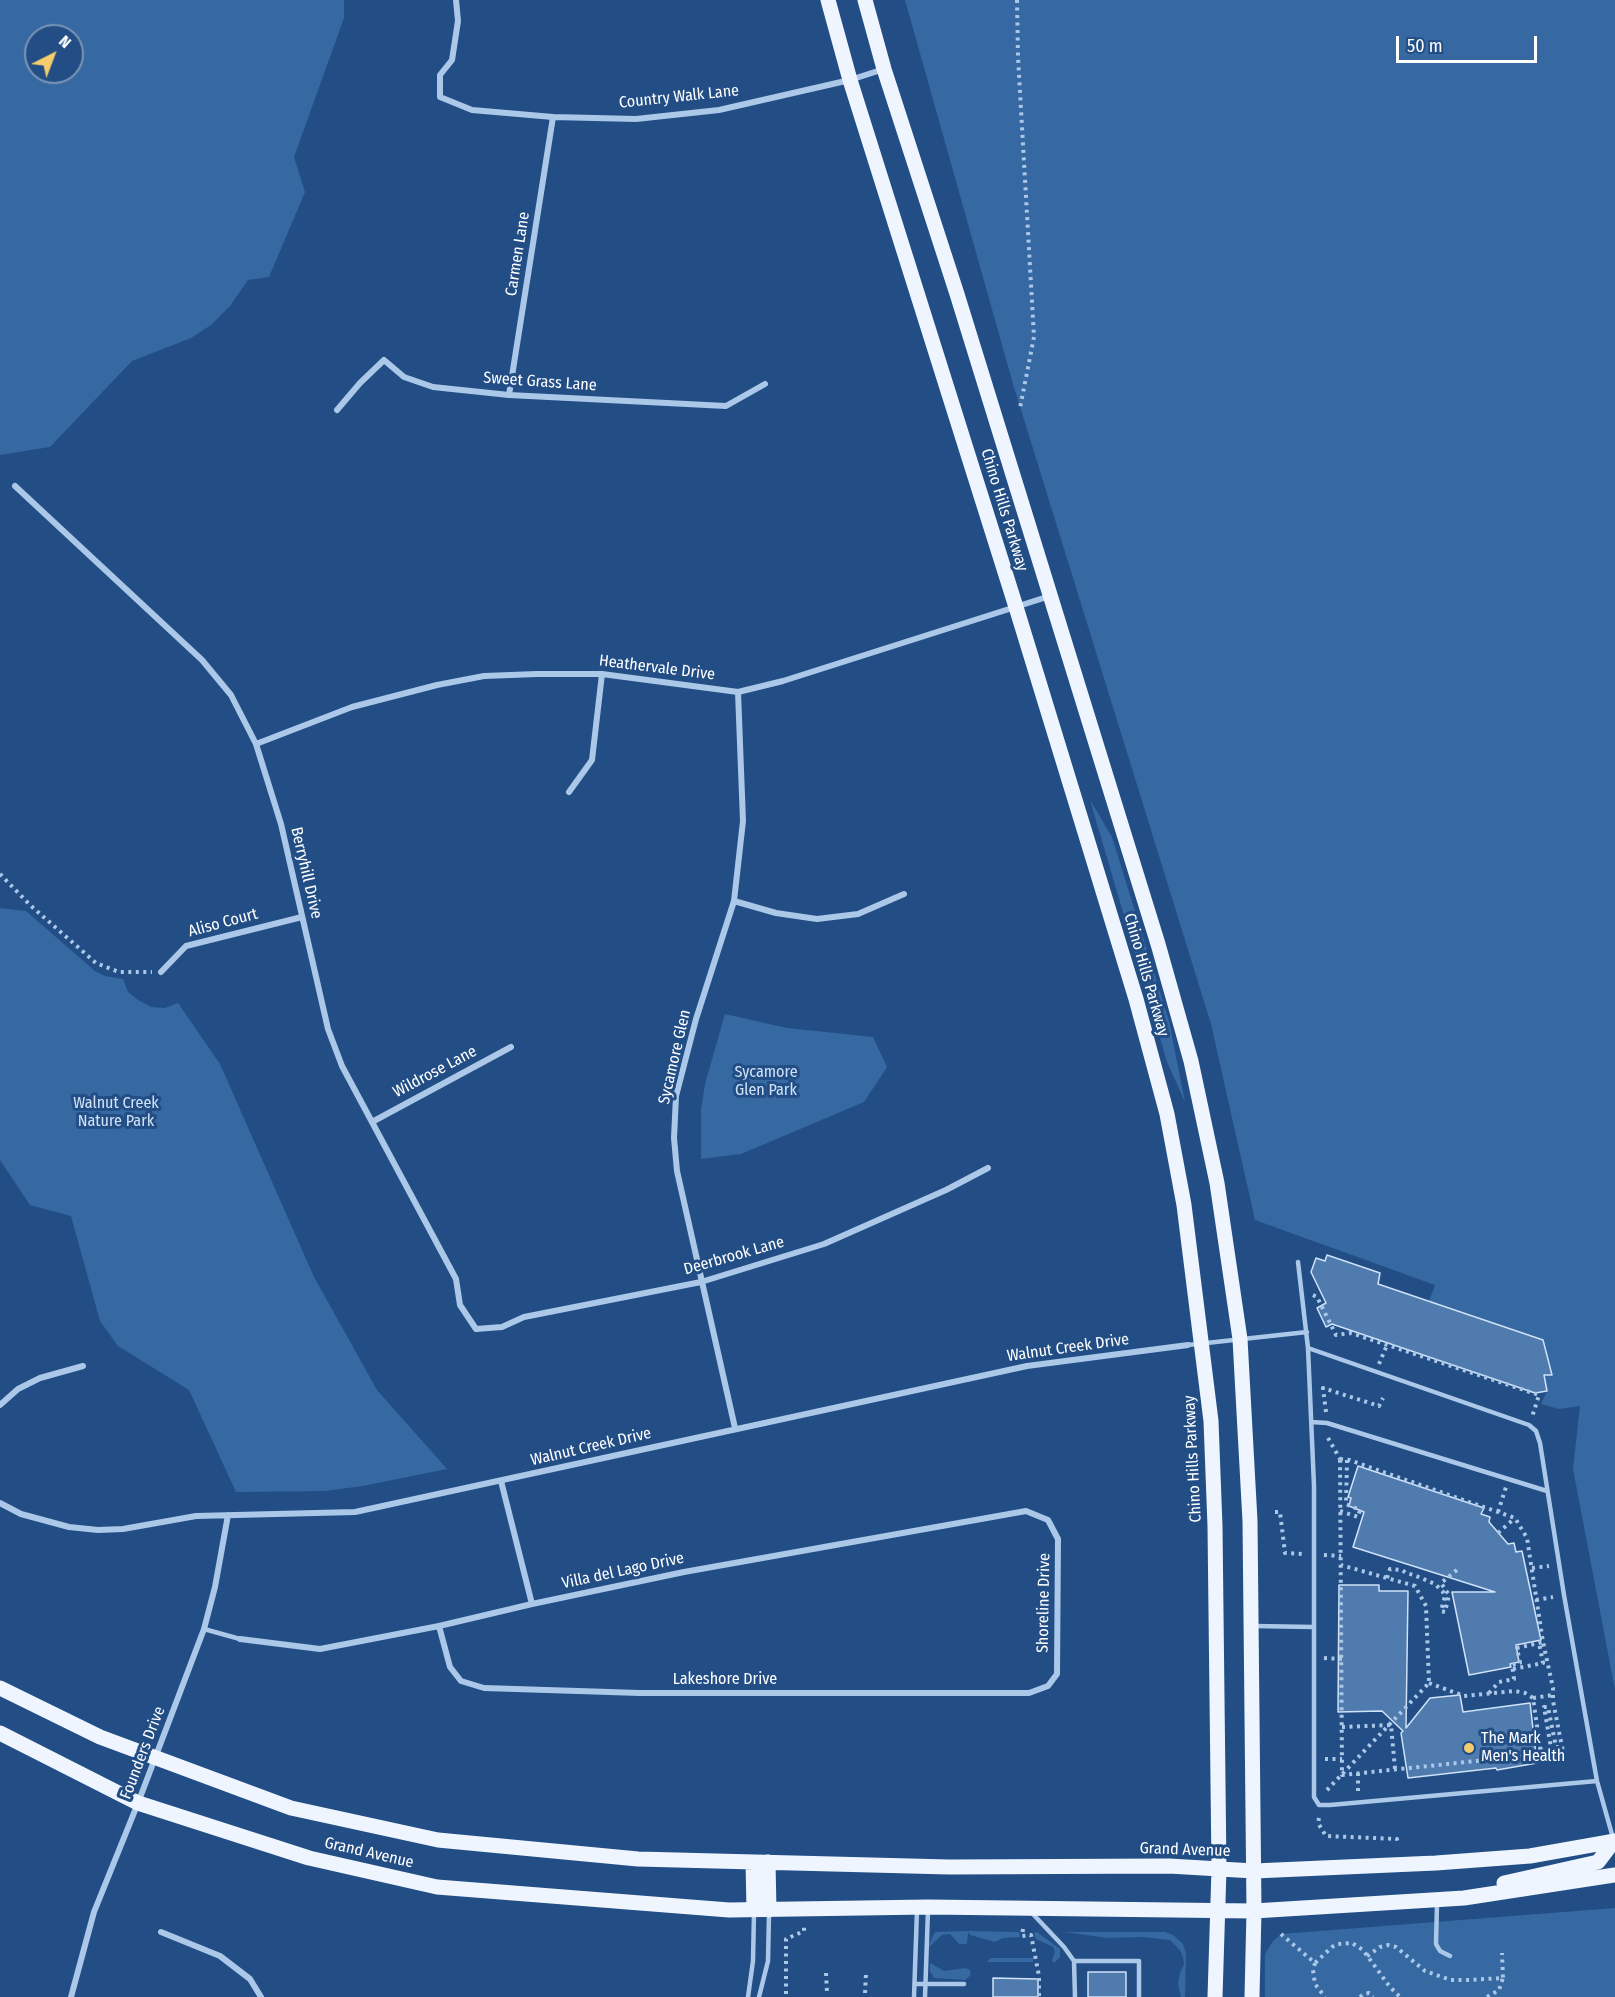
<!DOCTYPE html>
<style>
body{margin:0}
#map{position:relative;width:1615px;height:1997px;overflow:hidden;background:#224e85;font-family:"Fira Sans Condensed",sans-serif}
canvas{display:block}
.north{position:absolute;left:24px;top:24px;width:60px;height:60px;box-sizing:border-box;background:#224e85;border:2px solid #7a95b6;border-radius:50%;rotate:42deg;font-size:16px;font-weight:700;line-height:24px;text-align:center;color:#fff}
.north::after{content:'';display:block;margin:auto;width:21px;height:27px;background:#f5cc6e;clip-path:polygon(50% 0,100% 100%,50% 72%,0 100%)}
.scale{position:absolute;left:1396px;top:36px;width:141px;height:27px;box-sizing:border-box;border:3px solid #fff;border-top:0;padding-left:8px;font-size:18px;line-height:21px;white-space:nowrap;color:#fff;-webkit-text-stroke:4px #224e85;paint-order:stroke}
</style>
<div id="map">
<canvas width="1615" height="1997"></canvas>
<div class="north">N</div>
<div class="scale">50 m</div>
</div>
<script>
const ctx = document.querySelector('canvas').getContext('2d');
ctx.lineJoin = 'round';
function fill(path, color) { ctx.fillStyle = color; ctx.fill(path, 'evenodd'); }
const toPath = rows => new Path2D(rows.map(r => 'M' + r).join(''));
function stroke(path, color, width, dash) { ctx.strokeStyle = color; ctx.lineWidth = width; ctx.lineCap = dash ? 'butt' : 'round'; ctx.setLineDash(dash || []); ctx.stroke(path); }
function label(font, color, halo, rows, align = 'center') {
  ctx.font = font + ' "Fira Sans Condensed",sans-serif'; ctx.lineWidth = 6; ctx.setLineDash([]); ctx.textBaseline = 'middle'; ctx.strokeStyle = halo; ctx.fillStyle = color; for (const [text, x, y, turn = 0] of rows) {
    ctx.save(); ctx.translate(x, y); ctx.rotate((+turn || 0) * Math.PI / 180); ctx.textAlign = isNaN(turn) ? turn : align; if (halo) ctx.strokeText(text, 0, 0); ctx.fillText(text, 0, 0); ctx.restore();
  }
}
fill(toPath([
 [0,0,344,0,344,18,294,157,305,192,269,277,248,280,230,306,211,325,191,338,132,361,50,447,0,455],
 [36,36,72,36,72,72,36,72],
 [905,0,1615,0,1615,1690,1573,1469,1580,1406,1559,1409,1541,1404,1547,1391,1544,1375,1552,1374,1543,1340,1429,1301,1435,1285,1255,1220,1211,1024,1013,384],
 [1090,800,1112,837,1169,1021,1185,1102,1167,1062],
 [0,908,26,911,95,971,105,976,123,979,128,992,138,1000,151,1007,165,1008,178,1003,220,1064,314,1277,377,1390,447,1469,363,1486,325,1491,236,1492,189,1390,118,1346,100,1321,71,1216,30,1205,0,1160],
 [725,1014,787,1028,873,1037,887,1067,864,1102,741,1154,701,1159,701,1110,705,1084],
 [1615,1908,1615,1997,1265,1997,1265,1954,1273,1941,1281,1934],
 [968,1931,1019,1932,1020,1937,1003,1938,995,1942,970,1935,968,1932,967,1944,959,1944,950,1934,942,1935,927,1949,935,1932],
 [1037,1932,1060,1949,1060,1957,1054,1963,1052,1960,1055,1952,1053,1947,1036,1939,1034,1933],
 [1064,1932,1165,1932,1173,1935,1183,1944,1186,1954,1185,1997,1181,1997,1178,1984,1180,1973,1184,1964,1183,1957,1180,1950,1170,1940,1142,1937,1108,1938],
 [991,1958,1033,1958,1033,1962,987,1962],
 [930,1963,944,1971,966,1968,970,1970,971,1975,965,1980,934,1978,930,1971]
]), '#3668a2');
const building = toPath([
 [1327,1255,1380,1273,1378,1284,1543,1340,1552,1375,1544,1375,1547,1391,1535,1393,1332,1324,1326,1327,1317,1308,1326,1303,1311,1272,1316,1258,1325,1261,1327,1255],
 [1358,1466,1484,1508,1481,1514,1490,1517,1489,1522,1508,1544,1514,1543,1516,1552,1522,1551,1541,1640,1516,1645,1519,1662,1510,1664,1511,1667,1469,1675,1452,1592,1495,1592,1353,1547,1364,1512,1349,1506,1351,1498,1348,1497,1358,1466],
 [1339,1585,1379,1585,1379,1591,1408,1591,1406,1728,1430,1698,1460,1695,1463,1712,1530,1703,1537,1763,1497,1770,1496,1768,1408,1778,1401,1733,1403,1731,1382,1711,1338,1712,1339,1585],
 [1088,1972,1126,1972,1126,1997,1088,1997,1088,1972],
 [993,1978,1038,1979,1038,1997,993,1997,993,1978]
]);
fill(building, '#4f7baf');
stroke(building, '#cfe2f7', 1.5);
stroke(toPath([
 [1017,0,1018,57,1034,337,1020,408],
 [0,874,30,905,96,963,119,972,152,972],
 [1313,1295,1317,1297,1336,1335,1351,1333,1539,1395,1532,1417],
 [1379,1364,1387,1345],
 [1326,1412,1323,1388,1379,1406,1383,1398],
 [1328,1438,1340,1459],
 [1340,1459,1349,1460,1515,1518,1527,1538,1543,1642,1553,1688,1553,1701,1563,1752,1342,1775,1340,1459],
 [1347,1460,1346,1504,1360,1510,1358,1517],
 [1340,1511,1361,1518],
 [1275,1512,1280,1512,1285,1553,1302,1554],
 [1498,1512,1506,1487],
 [1498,1533,1515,1518],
 [1324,1555,1341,1556],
 [1532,1568,1549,1566],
 [1387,1578,1390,1569,1402,1570,1406,1573,1414,1575,1435,1584,1443,1592,1445,1596,1441,1611,1445,1612,1449,1595,1441,1583,1458,1569],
 [1536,1600,1553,1597],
 [1324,1658,1342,1659],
 [1513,1669,1543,1663,1539,1643],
 [1429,1683,1464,1696,1515,1691,1525,1693,1533,1698,1541,1754],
 [1489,1693,1499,1682,1514,1679,1512,1665,1520,1663,1517,1648,1543,1642],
 [1533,1698,1553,1695],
 [1342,1727,1391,1725,1395,1769],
 [1540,1750,1551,1748,1544,1707,1548,1707,1556,1747,1560,1747],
 [1325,1759,1342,1759],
 [1358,1773,1358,1793],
 [1327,1790,1429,1683,1426,1606,1415,1586,1341,1565],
 [1319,1818,1318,1823,1326,1836,1397,1839,1397,1843],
 [1023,1929,1022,1936,1031,1935,1039,1976,1039,1997],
 [1281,1934,1315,1963,1332,1947,1338,1944,1352,1943,1363,1950,1390,1987,1400,1997],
 [1367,1956,1380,1947,1388,1945,1396,1947,1425,1971,1451,1980,1468,1980,1503,1978,1502,1953],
 [1315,1963,1313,1970,1315,1984,1325,1997],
 [826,1973,827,1992],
 [865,1993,866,1973],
 [786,1994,786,1939,804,1931,804,1925],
 [1360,1997,1364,1994,1369,1993,1373,1997],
 [1487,1997,1499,1990,1503,1978]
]), '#abc8e9', 4, [3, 4.5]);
stroke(toPath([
 [1298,1262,1308,1348,1314,1486,1314,1797,1319,1805,1330,1805,1597,1781],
 [1188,1345,1307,1332],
 [1308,1348,1529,1425,1536,1431,1540,1443,1564,1595,1597,1781,1613,1838],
 [1312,1422,1327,1423,1547,1491],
 [1254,1626,1314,1627],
 [204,1629,240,1639],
 [1437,1904,1436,1944,1440,1951,1450,1956],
 [1031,1912,1064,1947,1074,1961,1075,1997],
 [1074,1961,1139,1961,1139,1997],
 [915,1984,964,1984],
 [748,1997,753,1961,754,1913],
 [759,1997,768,1961,769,1914],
 [914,1997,917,1910],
 [925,1997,928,1910]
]), '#abc8e9', 4.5);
stroke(toPath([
 [456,0,458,21,452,60,440,75,440,97,472,110,553,117,636,119,719,110,850,80,884,69],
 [509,395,553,117],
 [337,410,360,383,384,360,404,377,433,387,509,395,726,406,765,384],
 [15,486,202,660,231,695,256,744,281,824,328,1029,342,1066,456,1279,460,1305,476,1329,502,1327,524,1317,701,1282,824,1244,946,1190,988,1168],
 [256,744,352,707,437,685,484,676,537,674,602,674,738,692,783,681,1050,596],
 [569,792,592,760,602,674],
 [734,901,776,913,817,919,858,914,904,894],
 [161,972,186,946,302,917],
 [372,1122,511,1047],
 [0,1405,18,1389,40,1378,83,1366],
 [735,1428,677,1171,674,1138,676,1096,696,1019,734,901,743,821,738,692],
 [501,1481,532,1604],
 [0,1503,21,1514,69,1527,98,1530,123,1529,196,1516,355,1512,1027,1366,1188,1345],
 [240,1639,320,1649,439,1626,532,1604,684,1572,1026,1511,1048,1520,1058,1539,1057,1674,1048,1686,1029,1693,640,1693,484,1688,461,1681,450,1667,439,1626],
 [161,1932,220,1956,250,1979,261,1997],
 [71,1997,94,1912,138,1803,204,1629,215,1587,228,1515]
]), '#abc8e9', 6);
stroke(toPath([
 [828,0,850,80,1016,607,1136,999,1167,1114,1184,1205,1211,1421,1215,1526,1219,1869,1215,1997],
 [865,0,884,69,957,294,1158,944,1191,1061,1217,1183,1240,1339,1250,1521,1254,1911,1252,1997],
 [0,1688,100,1737,291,1808,438,1840,638,1859,949,1867,1169,1866,1254,1871,1436,1863,1530,1856,1615,1841],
 [0,1733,138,1803,309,1858,437,1887,729,1910,928,1907,1254,1911,1464,1898,1615,1875],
 [753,1862,754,1910],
 [768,1862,769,1910],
 [1504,1883,1598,1862,1614,1841]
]), '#eef5fe', 15);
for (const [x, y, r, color] of [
 [1469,1748,6,"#f5cc6e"]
]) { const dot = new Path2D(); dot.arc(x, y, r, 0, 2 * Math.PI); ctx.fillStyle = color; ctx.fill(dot); stroke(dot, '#224e85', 2); }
label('16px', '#fff', '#224e85', [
 ["Country Walk Lane",679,97,-6],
 ["Carmen Lane",518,254,-81],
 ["Sweet Grass Lane",540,382,4],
 ["Chino Hills Parkway",1004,510,73],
 ["Heathervale Drive",657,668,7],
 ["Berryhill Drive",306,873,77],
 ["Aliso Court",223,923,-15],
 ["Chino Hills Parkway",1146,975,74],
 ["Sycamore Glen",675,1057,-77],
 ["Wildrose Lane",435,1072,-28],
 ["Deerbrook Lane",734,1256,-16],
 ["Walnut Creek Drive",1068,1348,-8],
 ["Walnut Creek Drive",591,1447,-13],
 ["Chino Hills Parkway",1193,1459,-93],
 ["Villa del Lago Drive",623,1571,-12],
 ["Shoreline Drive",1044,1603,-89],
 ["Lakeshore Drive",725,1680],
 ["Founders Drive",143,1753,-69],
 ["Grand Avenue",1185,1850,2],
 ["Grand Avenue",369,1853,13]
]);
label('16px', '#cfe2f7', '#224e85', [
 ["Sycamore",766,1073],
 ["Glen Park",766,1091],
 ["Walnut Creek",116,1104],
 ["Nature Park",116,1122]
]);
label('16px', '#fff', '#224e85', [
 ["The Mark",1481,1739],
 ["Men's Health",1481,1757]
], 'left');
</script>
